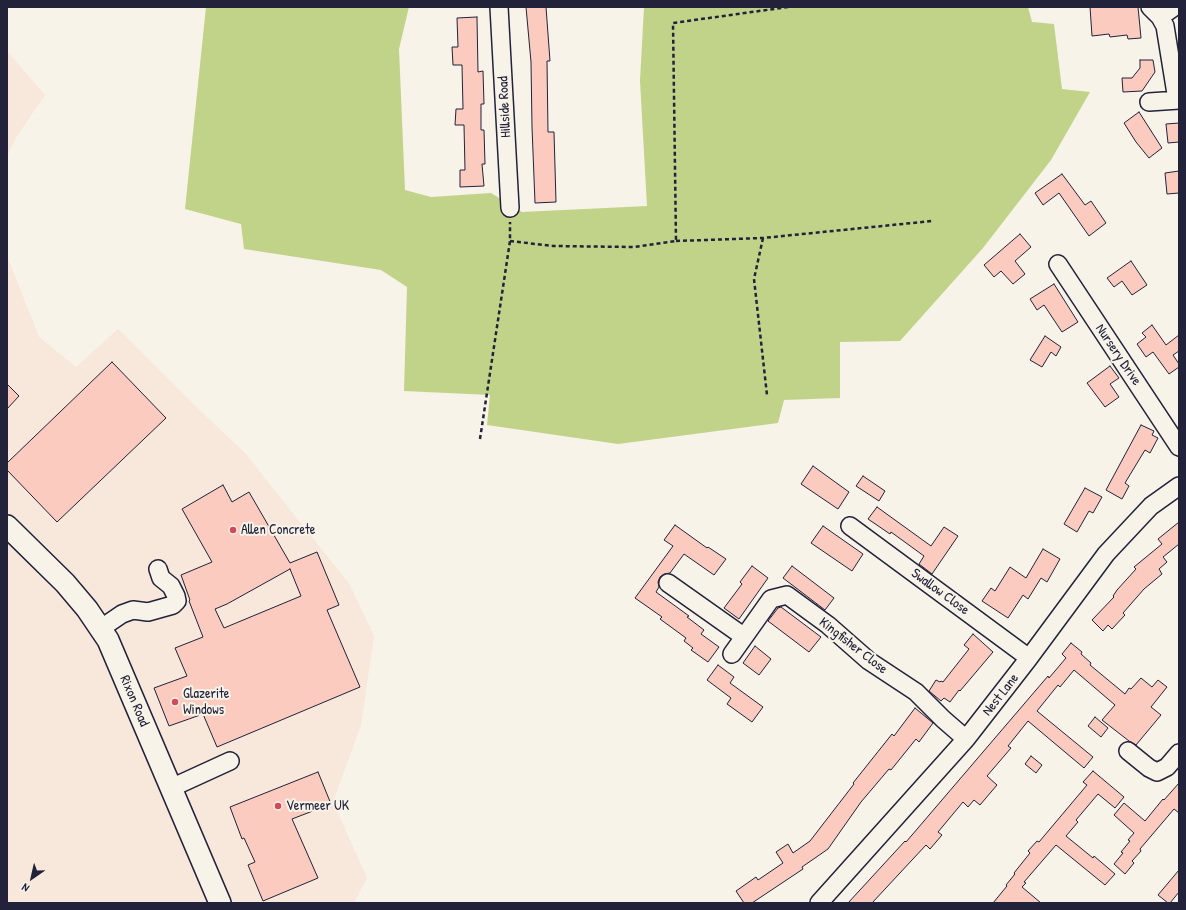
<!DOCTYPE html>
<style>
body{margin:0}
#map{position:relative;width:1186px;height:910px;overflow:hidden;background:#f7f3e8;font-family:"Patrick Hand",sans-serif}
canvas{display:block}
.frame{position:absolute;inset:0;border:8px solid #22223b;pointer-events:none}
.north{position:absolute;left:12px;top:858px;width:40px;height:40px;-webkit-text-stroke:3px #f7f3e8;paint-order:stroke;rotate:214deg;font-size:11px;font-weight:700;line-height:16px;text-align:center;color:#22223b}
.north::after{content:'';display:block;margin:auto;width:14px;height:18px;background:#22223b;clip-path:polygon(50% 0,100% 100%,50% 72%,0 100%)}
</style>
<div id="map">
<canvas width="1186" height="910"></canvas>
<div class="frame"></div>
<div class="north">N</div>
</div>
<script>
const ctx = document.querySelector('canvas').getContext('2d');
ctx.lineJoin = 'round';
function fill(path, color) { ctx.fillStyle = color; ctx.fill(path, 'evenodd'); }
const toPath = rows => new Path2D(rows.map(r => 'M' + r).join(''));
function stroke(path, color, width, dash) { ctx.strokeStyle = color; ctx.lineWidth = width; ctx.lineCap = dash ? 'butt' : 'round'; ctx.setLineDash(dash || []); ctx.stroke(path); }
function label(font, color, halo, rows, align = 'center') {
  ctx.font = font + ' "Patrick Hand",sans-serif'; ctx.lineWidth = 4; ctx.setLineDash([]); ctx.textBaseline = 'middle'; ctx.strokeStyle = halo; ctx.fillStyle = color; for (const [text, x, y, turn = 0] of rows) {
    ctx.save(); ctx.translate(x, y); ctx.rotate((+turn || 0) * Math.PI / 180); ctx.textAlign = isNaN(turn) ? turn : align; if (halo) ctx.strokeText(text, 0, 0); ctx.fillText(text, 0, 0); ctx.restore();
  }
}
fill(toPath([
 [7,51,45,95,15,139,7,157],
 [7,256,39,337,76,367,118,329,193,404,245,453,350,585,374,636,361,725,333,802,367,878,354,903,7,903]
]), '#f8e7db');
fill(toPath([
 [206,7,409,7,399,49,405,190,431,197,491,193,522,212,647,206,640,81,644,7,1028,7,1032,22,1054,24,1062,89,1090,92,1051,160,983,248,900,341,840,342,840,398,784,400,778,423,618,444,487,425,490,395,404,391,407,287,381,270,244,249,241,224,185,209]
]), '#c1d388');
const building = toPath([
 [526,7,546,7,550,61,547,61,548,132,554,132,556,202,535,203,532,127,531,62,526,7],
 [1090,7,1138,7,1141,38,1128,39,1127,35,1110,37,1109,34,1092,36,1090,7],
 [477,17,478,72,483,71,484,104,481,104,481,130,484,130,485,164,482,164,484,186,460,187,460,170,465,170,464,125,455,125,456,109,463,109,462,65,453,65,452,47,458,47,457,18,477,17],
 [1140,60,1153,60,1155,72,1142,91,1123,92,1122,78,1132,78,1140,68,1140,60],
 [1139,112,1162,148,1149,158,1136,142,1124,123,1139,112],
 [1179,123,1179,142,1168,143,1166,124,1179,123],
 [1179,171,1179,193,1167,194,1165,173,1179,171],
 [1062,174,1085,205,1091,201,1106,223,1089,236,1059,193,1043,205,1035,193,1062,174],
 [1020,234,1031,247,1015,261,1025,274,1013,284,1001,271,994,277,984,265,1020,234],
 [1131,261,1147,285,1132,295,1122,281,1114,287,1107,278,1131,261],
 [1054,284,1078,322,1062,332,1044,305,1037,310,1030,299,1054,284],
 [1152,325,1166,345,1179,335,1179,351,1173,355,1179,364,1179,367,1169,374,1153,352,1146,357,1137,344,1146,337,1142,333,1152,325],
 [1045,336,1061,347,1056,356,1051,352,1042,367,1030,360,1045,336],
 [112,362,166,418,57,522,7,470,7,463,112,362],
 [1110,366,1119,378,1110,384,1119,397,1105,407,1087,383,1110,366],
 [7,384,19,396,7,409,7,384],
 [1141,425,1154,431,1152,435,1158,438,1150,453,1145,450,1125,483,1129,486,1122,499,1106,490,1141,425],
 [813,466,849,492,838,509,801,484,813,466],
 [863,476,885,491,879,501,856,486,863,476],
 [223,485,232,502,249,492,290,563,317,552,339,605,327,610,360,687,217,747,203,714,169,726,154,688,187,676,175,648,203,637,189,601,190,600,181,575,212,562,182,509,223,485],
 [290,569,301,596,224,628,215,609,227,604,290,569],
 [1085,488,1102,497,1093,513,1089,511,1077,532,1064,524,1085,488],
 [877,507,931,546,944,527,958,536,932,574,919,564,924,556,891,532,890,534,868,519,877,507],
 [1179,522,1179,544,1163,557,1167,562,1159,569,1162,574,1144,589,1123,613,1125,615,1112,629,1108,625,1103,631,1092,620,1114,597,1113,596,1117,590,1136,569,1134,567,1162,544,1158,539,1179,522],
 [675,525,707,548,708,547,726,559,714,575,684,554,670,573,664,574,660,577,658,582,659,587,656,592,689,616,687,617,704,630,701,634,719,647,708,662,691,650,693,648,684,641,686,638,660,619,662,617,635,598,673,546,664,540,675,525],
 [823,526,863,554,852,571,811,543,823,526],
 [1043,549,1060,559,1047,582,1041,578,1028,599,1023,595,1008,618,982,601,991,588,995,591,1010,567,1026,578,1043,549],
 [752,566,768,578,739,619,724,608,742,584,740,582,752,566],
 [792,566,834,598,825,610,783,578,792,566],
 [781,607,821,637,809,652,768,621,778,608,781,607],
 [973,634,993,652,960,691,959,690,950,702,944,698,941,701,929,691,936,680,940,682,941,681,943,682,969,649,964,645,973,634],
 [1071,643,1082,652,1081,654,1091,663,1090,665,1125,694,1129,688,1131,689,1141,678,1152,687,1158,680,1167,687,1151,707,1161,715,1136,745,1129,741,1102,720,1115,705,1074,670,1060,687,1058,685,1037,711,1093,757,1084,768,1028,721,1008,746,1011,748,987,776,997,785,980,805,974,800,968,807,963,802,938,832,942,835,930,849,926,845,872,903,848,903,905,841,906,842,1048,676,1049,678,1066,658,1062,654,1071,643],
 [755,646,771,659,759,675,743,663,755,646],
 [718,665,734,677,730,683,763,707,752,722,727,704,731,698,707,680,718,665],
 [915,708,933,723,919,742,916,739,891,770,889,769,861,802,828,849,802,867,803,869,752,903,744,903,736,891,756,877,758,880,783,863,776,852,788,844,793,853,810,841,854,784,853,783,892,734,894,736,915,708],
 [1095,717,1108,728,1101,737,1088,726,1095,717],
 [1031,756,1042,765,1036,773,1025,764,1031,756],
 [1093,771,1124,797,1115,808,1098,794,1076,820,1078,822,1066,836,1093,858,1094,856,1115,874,1105,885,1056,845,1024,882,1026,883,1022,887,1041,903,993,903,1007,886,1006,885,1015,874,1014,873,1030,853,1028,851,1037,841,1039,842,1087,785,1083,782,1093,771],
 [318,772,331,804,292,819,318,878,263,901,248,865,255,862,244,838,242,839,230,807,318,772],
 [1179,783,1179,813,1174,809,1140,849,1141,851,1132,861,1134,863,1125,874,1114,864,1123,853,1121,852,1130,841,1128,840,1134,833,1114,815,1124,803,1145,821,1163,799,1164,800,1179,783],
 [1179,870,1179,892,1170,903,1168,903,1158,895,1179,870]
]);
fill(building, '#facbbe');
stroke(building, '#22223b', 1);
const minor = toPath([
 [499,7,510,208],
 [1150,7,1160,17,1165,26,1177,100],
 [1160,17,1174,7],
 [1149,102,1179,100],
 [1058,264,1179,447],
 [850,526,1029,658],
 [668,583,743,636],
 [100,629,122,614,133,610,148,612,173,605,177,601,176,596,171,586,161,578,158,569],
 [732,654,771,599,787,595,828,625,869,661,916,692,943,719,966,739],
 [1128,751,1149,768,1157,772,1167,767,1179,753],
 [171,788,230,761],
 [819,903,966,739,1029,658,1106,554,1151,506,1179,486]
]);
const major = toPath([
 [7,526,65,583,87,609,108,640,220,903]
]);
stroke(minor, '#22223b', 20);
stroke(major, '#22223b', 24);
stroke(toPath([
 [763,238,754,279,767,395],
 [510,241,553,246,634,247,676,241,673,23,788,7],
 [676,241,763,238,932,221],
 [480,439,510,241,510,222]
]), '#22223b', 2.5, [4, 3]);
stroke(minor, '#f7f3e8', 17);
stroke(major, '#f7f3e8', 21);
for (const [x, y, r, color] of [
 [233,530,4,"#d1495b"],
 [175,702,4,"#d1495b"],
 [278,806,4,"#d1495b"]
]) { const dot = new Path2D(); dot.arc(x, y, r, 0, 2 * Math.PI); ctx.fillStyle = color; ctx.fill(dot); stroke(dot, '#f7f3e8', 1.5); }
label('14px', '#22223b', '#f7f3e8', [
 ["Hillside Road",505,107,-93],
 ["Nursery Drive",1118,355,56],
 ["Swallow Close",940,592,36],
 ["Kingfisher Close",853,646,38],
 ["Nest Lane",1001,695,-52],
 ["Rixon Road",134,701,67]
]);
label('14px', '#22223b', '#f7f3e8', [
 ["Allen Concrete",241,530],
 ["Glazerite",183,694],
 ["Windows",183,710],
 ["Vermeer UK",286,806]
], 'left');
</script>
